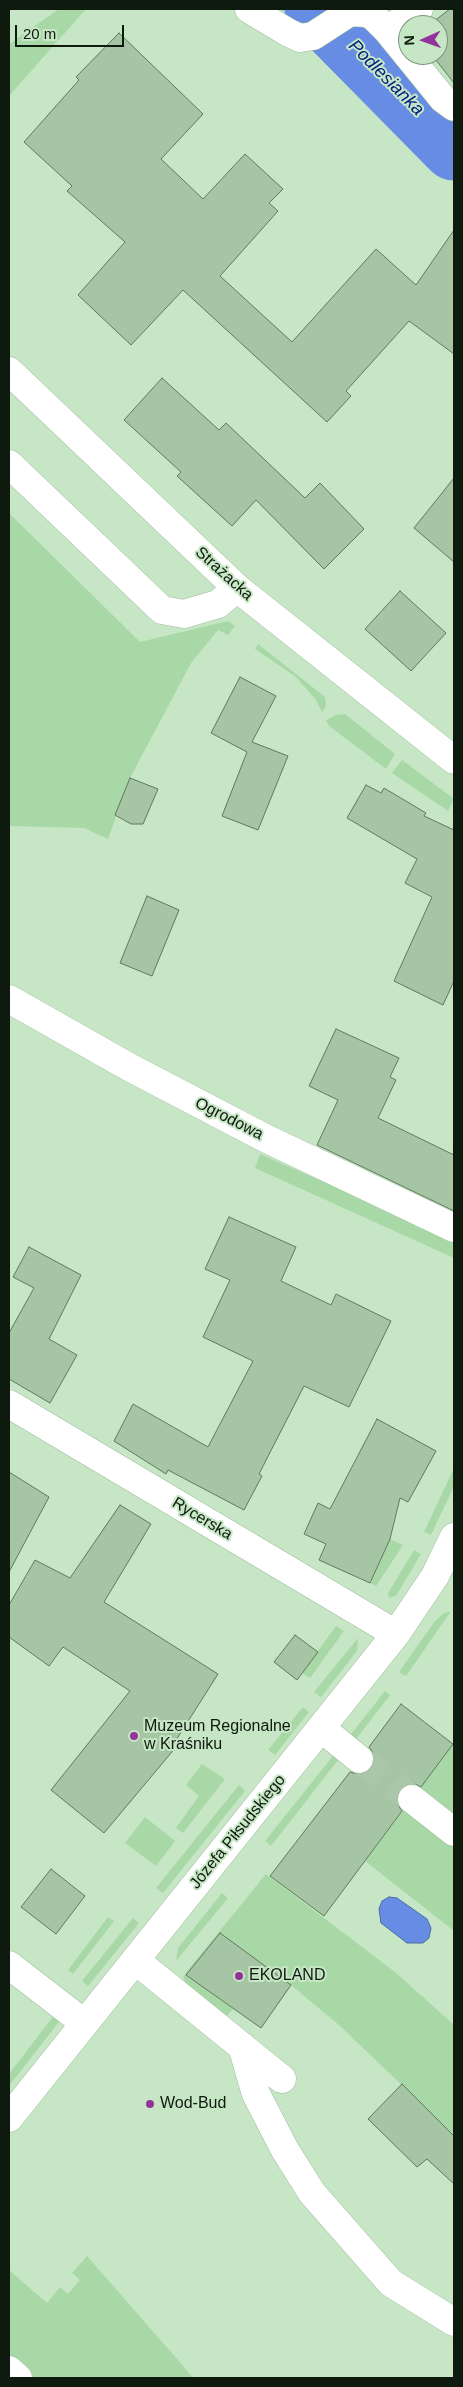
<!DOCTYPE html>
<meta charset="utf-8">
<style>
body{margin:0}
#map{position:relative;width:463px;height:2387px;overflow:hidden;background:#c6e6c5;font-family:Arial,sans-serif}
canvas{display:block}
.frame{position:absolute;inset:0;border:10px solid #0f1a0e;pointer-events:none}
.north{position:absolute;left:398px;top:15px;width:50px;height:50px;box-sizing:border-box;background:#c6e6c5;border:1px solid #7d947c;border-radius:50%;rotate:268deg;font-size:14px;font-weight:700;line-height:20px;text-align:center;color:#0f1a0e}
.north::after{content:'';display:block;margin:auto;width:18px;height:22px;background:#92339b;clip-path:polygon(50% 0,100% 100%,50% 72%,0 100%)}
.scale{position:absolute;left:15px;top:25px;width:109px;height:22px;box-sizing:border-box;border:2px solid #0f1a0e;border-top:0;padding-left:6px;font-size:15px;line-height:18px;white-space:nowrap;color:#0f1a0e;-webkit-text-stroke:4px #c6e6c5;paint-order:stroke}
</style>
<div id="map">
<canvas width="463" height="2387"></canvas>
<div class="frame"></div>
<div class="north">N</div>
<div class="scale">20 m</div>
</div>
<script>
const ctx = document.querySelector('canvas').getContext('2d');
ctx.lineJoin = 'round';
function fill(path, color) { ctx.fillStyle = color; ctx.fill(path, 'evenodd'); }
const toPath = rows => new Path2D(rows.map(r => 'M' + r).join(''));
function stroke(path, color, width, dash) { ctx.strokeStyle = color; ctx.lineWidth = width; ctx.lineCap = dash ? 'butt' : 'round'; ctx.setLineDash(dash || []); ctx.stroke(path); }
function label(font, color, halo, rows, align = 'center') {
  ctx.font = font + ' Arial,sans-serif'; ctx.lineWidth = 4; ctx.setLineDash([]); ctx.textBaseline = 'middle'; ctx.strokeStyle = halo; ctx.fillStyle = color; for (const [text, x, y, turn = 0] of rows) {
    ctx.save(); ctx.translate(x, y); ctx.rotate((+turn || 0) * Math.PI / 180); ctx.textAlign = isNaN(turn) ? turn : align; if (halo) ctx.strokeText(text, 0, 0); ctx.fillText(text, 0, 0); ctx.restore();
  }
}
fill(toPath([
 [59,9,86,9,9,96,9,44],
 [279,9,317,9,319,10,304,18,292,17],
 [359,25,372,30,392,60,438,109,454,118,454,175,330,41,347,29],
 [9,513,140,642,228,621,235,626,228,635,218,630,191,663,130,778,108,839,84,828,9,826],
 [258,644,325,697,326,706,322,712,316,700,296,677,255,649],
 [345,714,395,754,386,769,329,726,326,720,336,715],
 [402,760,454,799,448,811,392,773],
 [260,1154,454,1239,454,1258,255,1168],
 [454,1468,454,1486,431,1535,424,1532],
 [390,1539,403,1545,376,1586,370,1583],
 [414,1550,421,1554,396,1596,389,1598,388,1593],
 [451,1611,406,1676,399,1672,435,1621,443,1614],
 [336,1626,344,1631,310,1678,302,1673],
 [358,1638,357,1651,321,1697,314,1692],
 [385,1691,390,1695,353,1743,348,1738],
 [303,1707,309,1712,275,1755,268,1750],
 [453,1744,454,1744,454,1931,365,1861],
 [337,1751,342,1755,271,1846,265,1841],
 [202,1764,225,1779,183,1833,176,1828,199,1796,186,1785],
 [239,1785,245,1791,163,1893,156,1888],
 [145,1817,175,1841,156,1866,125,1843],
 [266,1874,395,1972,454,2025,454,2135,339,2025,291,1985,220,1934,187,1975,233,2009,227,2016,185,1982,183,1976],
 [222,1893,228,1898,176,1961,178,1948],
 [108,1917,114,1921,73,1974,68,1970],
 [133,1918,139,1923,88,1986,82,1981],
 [55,2014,62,2018,9,2086,9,2074],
 [87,2256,184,2367,193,2378,24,2378,9,2363,9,2270,47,2303,60,2287,68,2294,80,2280,72,2273]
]), '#a9d8a7');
const water = toPath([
 [389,1897,397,1898,427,1919,431,1928,429,1938,423,1943,407,1943,381,1923,379,1909,382,1901,389,1897]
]);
fill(water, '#668de3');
stroke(water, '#4c6aa3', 1);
stroke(toPath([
 [317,9,454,148]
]), '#668de3', 65);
const building = toPath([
 [450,9,454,9,454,83,432,55,438,55,438,25,429,25,450,9],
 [119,33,203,114,161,159,203,199,245,154,283,189,269,203,278,211,220,276,292,342,376,249,416,285,454,230,454,354,409,321,346,391,351,396,327,422,183,290,131,345,78,295,125,242,67,191,72,186,24,142,79,80,76,77,119,33],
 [162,378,219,430,226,423,305,498,320,483,364,529,324,569,256,500,232,526,177,476,181,472,124,420,162,378],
 [454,478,454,562,414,528,454,478],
 [400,591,446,633,411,671,365,629,400,591],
 [240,677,276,696,252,742,288,756,258,830,222,816,247,752,211,733,240,677],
 [130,778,158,789,143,824,131,824,115,815,130,778],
 [366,785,381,793,384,788,426,813,424,816,454,830,454,981,443,1005,394,981,432,897,405,883,417,859,347,818,366,785],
 [147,896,179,910,152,976,120,963,147,896],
 [336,1029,399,1058,390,1077,396,1080,378,1118,454,1155,454,1211,317,1145,338,1100,309,1086,336,1029],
 [229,1217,296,1247,281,1281,331,1305,336,1294,391,1321,349,1407,304,1386,259,1474,262,1476,244,1510,168,1470,166,1474,114,1441,133,1404,208,1447,253,1361,203,1337,230,1280,205,1269,229,1217],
 [29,1247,81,1275,49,1339,77,1355,50,1403,9,1379,9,1333,34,1288,13,1277,29,1247],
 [377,1419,436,1451,408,1502,400,1498,390,1539,370,1583,319,1560,326,1544,304,1534,318,1503,330,1509,377,1419],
 [9,1472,49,1497,9,1572,9,1472],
 [120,1505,151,1524,104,1602,218,1674,173,1745,176,1747,104,1833,51,1790,130,1691,63,1647,49,1666,9,1637,9,1605,35,1560,70,1578,120,1505],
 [295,1635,318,1652,297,1680,274,1662,295,1635],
 [401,1704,453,1744,421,1787,415,1784,407,1784,399,1790,397,1796,397,1804,402,1811,324,1916,270,1876,350,1772,357,1774,364,1774,371,1768,374,1762,374,1754,369,1747,401,1704],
 [51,1869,85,1896,56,1934,21,1907,51,1869],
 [220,1933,291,1985,261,2028,186,1975,220,1933],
 [402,2084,454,2136,454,2184,427,2159,417,2167,368,2119,402,2084]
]);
fill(building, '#a6c5a5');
stroke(building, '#5e7a5d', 1);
stroke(toPath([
 [359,1759,412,1799]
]), '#abc7aa', 28, [28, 14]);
const minor = toPath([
 [249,9,289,33,300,38,313,36,350,12,365,13,373,16,387,30,443,99,454,107],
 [387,30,419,9],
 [9,371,237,588,454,760],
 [9,464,162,610,184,614,218,604,237,588],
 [9,999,129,1067,265,1138,454,1228],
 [9,1404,396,1634],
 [321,1728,359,1759],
 [412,1799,454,1832],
 [135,1960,282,2079],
 [9,1965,84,2023],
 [242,2046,256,2094,285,2150,312,2193,391,2283,454,2322],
 [9,2118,396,1634,435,1576,454,1537],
 [9,2370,18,2378]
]);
stroke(minor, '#9fbd9e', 29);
stroke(minor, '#fff', 28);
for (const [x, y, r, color] of [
 [134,1736,5,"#92339b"],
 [239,1976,5,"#92339b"],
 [150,2104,5,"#92339b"]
]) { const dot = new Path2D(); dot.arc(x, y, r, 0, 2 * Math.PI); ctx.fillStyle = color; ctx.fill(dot); stroke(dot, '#c6e6c5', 2); }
label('16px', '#0f1a0e', '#c6e6c5', [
 ["Strażacka",224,574,42],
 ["Ogrodowa",229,1119,27],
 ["Rycerska",202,1519,31],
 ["Józefa Piłsudskiego",238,1832,-51]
]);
label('16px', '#0f1a0e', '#c6e6c5', [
 ["Muzeum Regionalne",144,1727],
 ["w Kraśniku",144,1745],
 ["EKOLAND",249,1976],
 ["Wod-Bud",160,2104]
], 'left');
label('italic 18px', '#032183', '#c6e6c5', [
 ["Podlesianka",386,78,45]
]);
</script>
